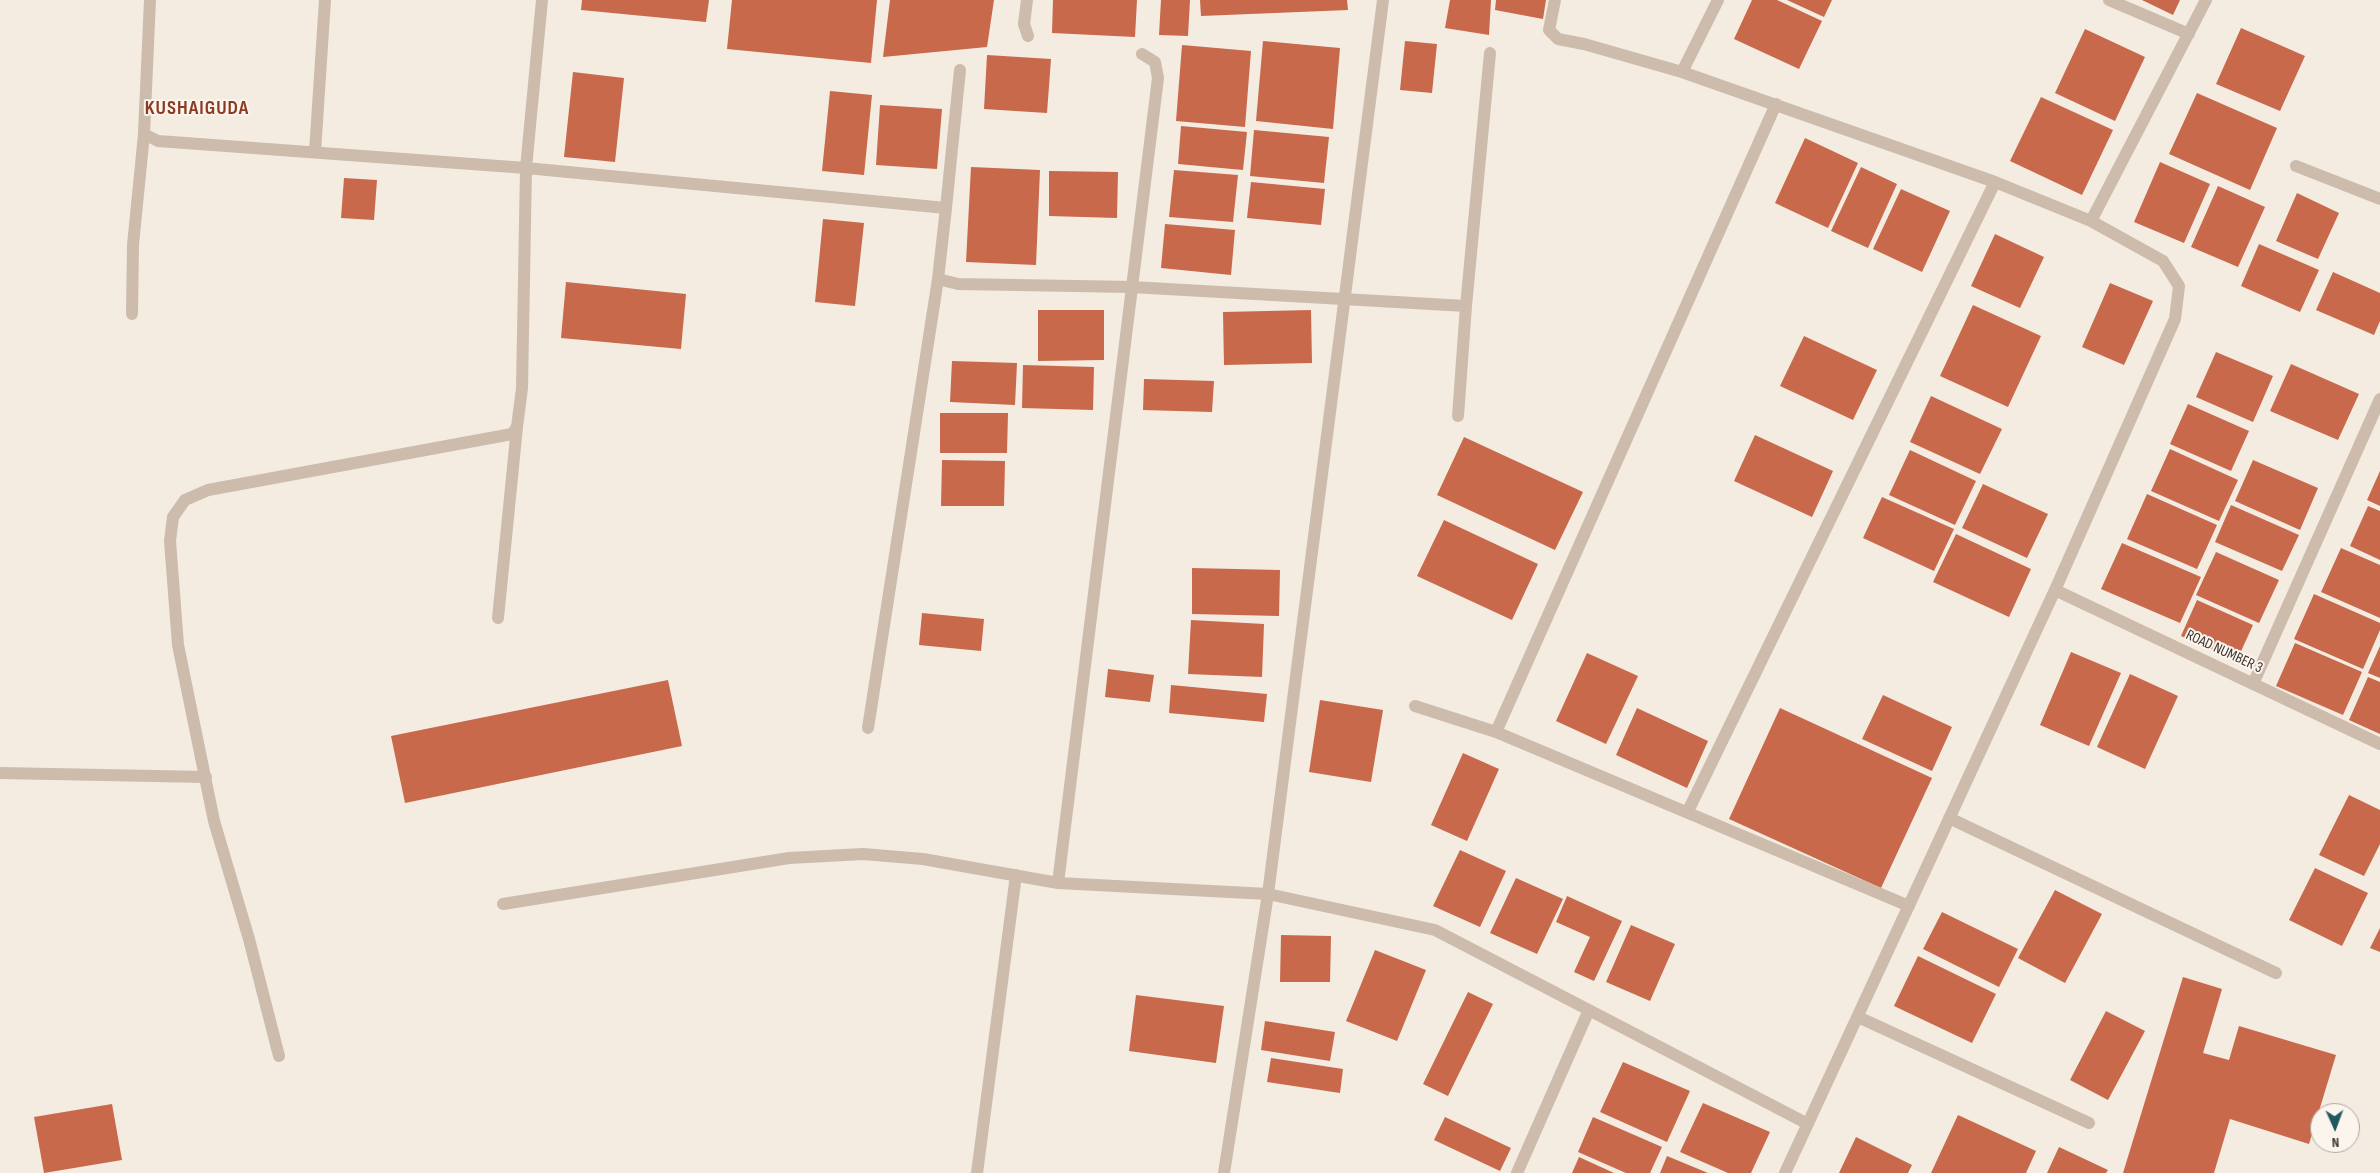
<!DOCTYPE html>
<style>
body{margin:0}
#map{position:relative;width:2380px;height:1173px;overflow:hidden;background:#f4ebe1;font-family:"Sofia Sans Condensed",sans-serif}
canvas{display:block}
.north{position:absolute;left:2310px;top:1103px;width:50px;height:50px;box-sizing:border-box;background:#fbf5ee;border:1px solid #aea6a0;border-radius:50%;rotate:178deg;font-size:14px;font-weight:700;line-height:20px;text-align:center;color:#3b302b}
.north::after{content:'';display:block;margin:auto;width:18px;height:22px;background:#1f5a5e;clip-path:polygon(50% 0,100% 100%,50% 72%,0 100%)}
</style>
<div id="map">
<canvas width="2380" height="1173"></canvas>
<div class="north">N</div>
</div>
<script>
const ctx = document.querySelector('canvas').getContext('2d');
ctx.lineJoin = 'round';
function fill(path, color) { ctx.fillStyle = color; ctx.fill(path, 'evenodd'); }
const toPath = rows => new Path2D(rows.map(r => 'M' + r).join(''));
function stroke(path, color, width, dash) { ctx.strokeStyle = color; ctx.lineWidth = width; ctx.lineCap = dash ? 'butt' : 'round'; ctx.setLineDash(dash || []); ctx.stroke(path); }
function label(font, color, halo, rows, align = 'center') {
  ctx.font = font + ' "Sofia Sans Condensed",sans-serif'; ctx.lineWidth = 4; ctx.setLineDash([]); ctx.textBaseline = 'middle'; ctx.strokeStyle = halo; ctx.fillStyle = color; for (const [text, x, y, turn = 0] of rows) {
    ctx.save(); ctx.translate(x, y); ctx.rotate((+turn || 0) * Math.PI / 180); ctx.textAlign = isNaN(turn) ? turn : align; if (halo) ctx.strokeText(text, 0, 0); ctx.fillText(text, 0, 0); ctx.restore();
  }
}
fill(toPath([
 [582,0,709,0,706,22,581,10],
 [732,0,877,0,871,63,727,49],
 [890,0,994,0,987,47,883,57],
 [1053,0,1137,0,1135,37,1052,33],
 [1161,0,1190,0,1188,36,1159,35],
 [1200,0,1347,0,1348,10,1201,16],
 [1450,0,1491,0,1489,35,1445,28],
 [1496,0,1546,0,1543,19,1495,10],
 [1752,0,1777,0,1822,21,1799,69,1734,39],
 [1787,0,1832,0,1824,17],
 [2142,0,2180,0,2173,15],
 [2241,28,2305,56,2280,111,2216,84],
 [2085,29,2145,57,2115,121,2055,93],
 [1263,41,1340,48,1333,129,1256,121],
 [1405,41,1437,44,1432,93,1400,90],
 [1182,45,1251,51,1245,127,1176,121],
 [987,55,1051,59,1047,113,984,109],
 [573,72,624,78,615,162,564,157],
 [830,91,872,95,864,175,822,171],
 [2197,93,2277,128,2250,190,2169,154],
 [2041,97,2113,130,2082,195,2010,161],
 [880,105,942,109,937,169,876,165],
 [1181,126,1247,132,1243,170,1178,164],
 [1254,130,1329,137,1324,183,1250,176],
 [1805,138,1858,163,1828,228,1775,203],
 [2160,162,2210,184,2184,243,2134,222],
 [971,167,1040,170,1036,265,966,262],
 [1861,167,1897,184,1868,248,1831,231],
 [1174,170,1238,175,1233,222,1169,217],
 [1049,171,1118,172,1117,218,1049,216],
 [344,178,377,180,374,220,341,218],
 [1251,182,1325,189,1321,225,1247,218],
 [2218,186,2265,207,2238,267,2191,247],
 [1901,189,1950,211,1922,272,1873,249],
 [2297,193,2339,213,2318,259,2276,241],
 [823,219,864,223,855,306,815,302],
 [1165,224,1235,230,1231,275,1161,268],
 [1995,234,2044,257,2020,308,1971,286],
 [2259,244,2319,270,2300,312,2241,286],
 [2333,272,2380,293,2380,321,2374,335,2316,310],
 [566,282,686,294,681,349,561,338],
 [2110,283,2153,301,2124,365,2082,347],
 [1973,305,2041,336,2008,407,1940,376],
 [1038,310,1104,310,1104,360,1038,361],
 [1311,310,1312,363,1224,365,1223,312],
 [1804,336,1877,370,1853,420,1780,386],
 [2216,352,2273,376,2253,422,2196,397],
 [952,361,1017,363,1015,405,950,402],
 [2291,364,2359,394,2338,440,2270,411],
 [1023,365,1094,367,1093,410,1022,408],
 [1144,379,1214,381,1212,412,1143,410],
 [1931,396,2002,429,1980,474,1910,442],
 [2188,404,2249,431,2231,471,2170,444],
 [940,413,1008,413,1007,453,940,453],
 [1755,435,1833,471,1812,517,1734,481],
 [1464,437,1583,492,1555,550,1437,495],
 [2170,449,2238,480,2219,521,2151,491],
 [1910,450,1976,481,1955,525,1889,495],
 [942,460,1005,461,1004,506,941,506],
 [2253,460,2318,488,2300,530,2235,501],
 [2380,471,2380,506,2367,500],
 [1983,484,2048,514,2027,558,1962,528],
 [2147,494,2217,525,2197,569,2127,539],
 [1882,497,1954,529,1934,571,1863,538],
 [2231,505,2299,535,2282,571,2215,542],
 [2368,506,2380,511,2380,560,2350,546],
 [1444,520,1538,564,1512,620,1417,576],
 [1956,534,2031,569,2009,617,1933,582],
 [2122,543,2201,577,2180,623,2101,589],
 [2341,548,2380,565,2380,618,2321,592],
 [2216,552,2279,580,2259,623,2196,595],
 [1192,568,1280,570,1279,616,1192,614],
 [2314,594,2380,623,2380,630,2363,669,2294,639],
 [2197,600,2253,625,2237,660,2181,636],
 [922,613,984,619,981,651,919,645],
 [1191,620,1264,624,1262,677,1188,674],
 [2295,643,2362,672,2343,715,2276,686],
 [2380,646,2380,678,2368,673],
 [2071,652,2121,673,2089,746,2040,725],
 [1587,653,1638,676,1606,744,1556,721],
 [1108,669,1154,675,1150,702,1105,697],
 [2130,674,2178,696,2145,769,2097,747],
 [2368,677,2380,682,2380,734,2349,720],
 [668,680,682,746,405,803,391,736],
 [1171,685,1267,694,1264,722,1169,713],
 [1883,695,1952,727,1932,771,1862,739],
 [1320,700,1383,710,1371,782,1309,772],
 [1637,708,1708,741,1687,788,1616,755],
 [1780,708,1932,778,1881,888,1729,819],
 [1463,753,1499,769,1467,841,1431,825],
 [2349,795,2380,810,2380,844,2364,876,2319,855],
 [1460,850,1506,871,1480,927,1433,906],
 [2315,868,2368,893,2342,946,2289,920],
 [1516,878,1563,899,1537,954,1490,933],
 [2055,890,2102,914,2065,983,2018,958],
 [1567,896,1622,921,1594,981,1574,972,1590,937,1556,922],
 [1942,912,2018,949,1999,987,1923,949],
 [1631,925,1675,944,1650,1001,1606,982],
 [2380,928,2380,952,2370,948],
 [1281,935,1331,936,1330,982,1280,982],
 [1375,950,1426,970,1397,1041,1346,1021],
 [1918,956,1996,994,1972,1043,1894,1006],
 [2183,977,2222,989,2203,1053,2229,1060,2239,1026,2336,1055,2309,1144,2230,1119,2214,1173,2123,1173],
 [1468,992,1493,1004,1448,1096,1423,1084],
 [1136,995,1224,1006,1216,1063,1129,1051],
 [2106,1011,2145,1031,2108,1100,2070,1080],
 [1265,1021,1335,1032,1330,1061,1261,1050],
 [1271,1058,1343,1069,1340,1093,1267,1082],
 [1623,1062,1690,1091,1667,1142,1600,1112],
 [1703,1103,1770,1132,1751,1173,1728,1173,1680,1152],
 [112,1104,122,1160,44,1173,34,1117],
 [1958,1115,2036,1151,2026,1173,1931,1173],
 [1445,1117,1511,1148,1500,1171,1434,1140],
 [1593,1117,1662,1147,1650,1173,1626,1173,1578,1152],
 [1856,1137,1912,1165,1908,1173,1839,1173],
 [2059,1147,2108,1170,2106,1173,2047,1173],
 [1667,1156,1708,1173,1660,1173],
 [1579,1157,1614,1173,1572,1173]
]), '#c8694b');
stroke(toPath([
 [1027,0,1024,24,1028,36],
 [498,618,517,427],
 [1224,1173,1268,894]
]), '#cdbbac', 12);
stroke(toPath([
 [150,0,144,134,158,141,526,168,946,208,938,279,958,284,1132,287,1466,306],
 [1555,0,1549,30,1558,39,1584,44,1682,72,1995,182,2091,221,2163,261,2179,286,2175,319,2055,590,1785,1173],
 [2109,0,2189,34],
 [1682,72,1718,0],
 [315,152,325,0],
 [2296,166,2380,199],
 [946,208,960,70],
 [2091,221,2206,0],
 [132,314,133,245,144,134],
 [1458,416,1466,306,1490,53],
 [2055,590,2380,744],
 [2253,684,2380,399],
 [1415,706,1496,732,1776,104],
 [868,728,938,279],
 [1496,732,1909,906],
 [0,773,206,777],
 [1688,811,1995,182],
 [1949,818,2276,973],
 [1058,883,1158,78,1155,62,1142,54],
 [1268,894,1383,0],
 [503,904,789,858,863,854,923,859,1058,883,1268,894,1435,930,1808,1124],
 [1858,1017,2089,1123],
 [279,1056,249,939,214,821,178,645,170,541,173,517,185,500,208,490,512,434,517,427,522,388,526,168,542,0],
 [977,1173,1016,875],
 [1517,1173,1589,1010]
]), '#cdbbac', 12);
label('15px', '#3b302b', '#fbf5ee', [
 ["ROAD NUMBER 3",2224,652,25]
]);
ctx.letterSpacing = '1px';
label('bold 20px', '#8c3b22', '#fbf5ee', [
 ["KUSHAIGUDA",197,109]
]);
ctx.letterSpacing = '0px';
</script>
